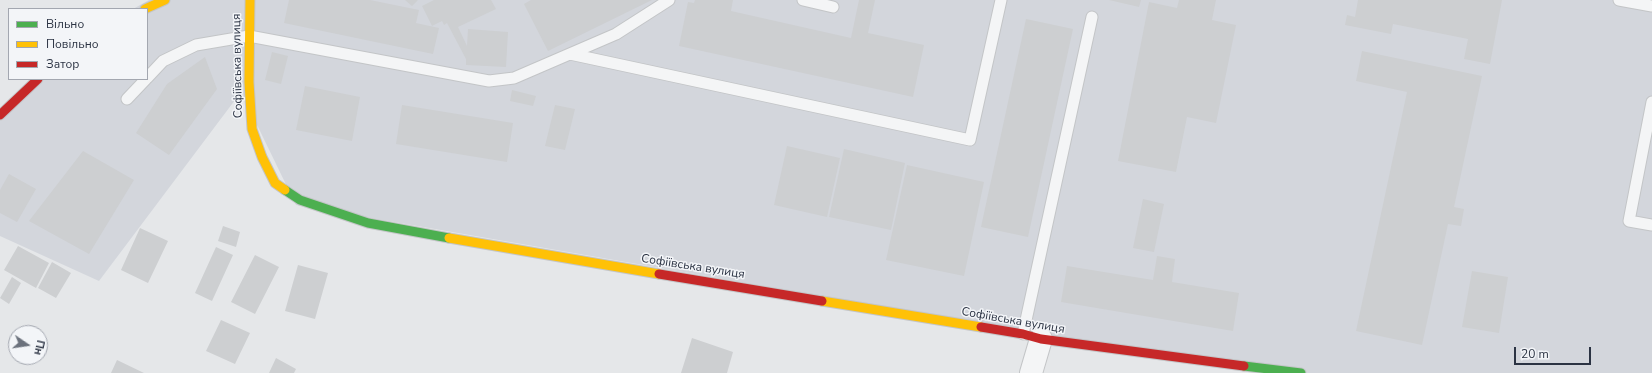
<!DOCTYPE html>
<meta charset="utf-8">
<style>
body{margin:0}
#map{position:relative;width:1652px;height:373px;overflow:hidden;background:#e5e7e9;font-family:"Nunito Sans",sans-serif}
canvas{display:block}
.legend{position:absolute;left:8px;top:8px;width:140px;height:72px;box-sizing:border-box;background:#f3f5f8;border:1px solid #a3a7b0;margin:0;padding:5px 7px;list-style:none;font-size:12px;color:#2b3343}
.legend li{display:flex;align-items:center;gap:8px;height:20px}
.legend b{width:20px;border:1px solid #a3a7b0}
.north{position:absolute;left:8px;top:325px;width:40px;height:40px;box-sizing:border-box;background:#f3f5f8;border:1px solid #a3a7b0;border-radius:50%;rotate:103deg;font-size:11px;font-weight:700;line-height:16px;text-align:center;color:#2b3343}
.north::after{content:'';display:block;margin:auto;width:14px;height:18px;background:#6c727d;clip-path:polygon(50% 0,100% 100%,50% 72%,0 100%)}
.scale{position:absolute;left:1514px;top:347px;width:77px;height:18px;box-sizing:border-box;border:2px solid #2b3343;border-top:0;padding-left:5px;font-size:12px;line-height:14px;white-space:nowrap;color:#2b3343;-webkit-text-stroke:3px #f3f5f8;paint-order:stroke}
</style>
<div id="map">
<canvas width="1652" height="373"></canvas>
<ul class="legend">
<li><b style="height:5px;background:#4caf50"></b>Вільно</li>
<li><b style="height:5px;background:#ffc107"></b>Повільно</li>
<li><b style="height:5px;background:#c62828"></b>Затор</li>
</ul>
<div class="north">Пн</div>
<div class="scale">20 m</div>
</div>
<script>
const ctx = document.querySelector('canvas').getContext('2d');
ctx.lineJoin = 'round';
function fill(path, color) { ctx.fillStyle = color; ctx.fill(path, 'evenodd'); }
const toPath = rows => new Path2D(rows.map(r => 'M' + r).join(''));
function stroke(path, color, width, dash) { ctx.strokeStyle = color; ctx.lineWidth = width; ctx.lineCap = dash ? 'butt' : 'round'; ctx.setLineDash(dash || []); ctx.stroke(path); }
function label(font, color, halo, rows, align = 'center') {
  ctx.font = font + ' "Nunito Sans",sans-serif'; ctx.lineWidth = 3; ctx.setLineDash([]); ctx.textBaseline = 'middle'; ctx.strokeStyle = halo; ctx.fillStyle = color; for (const [text, x, y, turn = 0] of rows) {
    ctx.save(); ctx.translate(x, y); ctx.rotate((+turn || 0) * Math.PI / 180); ctx.textAlign = isNaN(turn) ? turn : align; if (halo) ctx.strokeText(text, 0, 0); ctx.fillText(text, 0, 0); ctx.restore();
  }
}
fill(toPath([
 [149,0,1652,0,1652,373,1268,373,296,205,241,92,99,281,0,236,0,109,33,79,147,79,147,9,133,9]
]), '#d3d6dc');
fill(toPath([
 [289,0,370,0,419,10,416,23,439,28,433,54,284,23],
 [405,0,418,0,412,6],
 [434,0,491,0,496,9,458,27,467,46,468,29,508,32,506,67,466,65,466,59,447,23,444,25,442,21,432,26,422,6],
 [531,0,652,0,548,51,524,4],
 [695,0,733,0,731,11,851,38,859,0,875,0,868,33,924,45,913,97,679,46,688,2,694,3],
 [1109,0,1141,0,1139,7],
 [1179,0,1216,0,1212,20,1236,25,1216,123,1187,117,1176,172,1118,161,1149,2,1177,8],
 [1358,0,1502,0,1490,64,1464,59,1468,39,1393,24,1391,34,1345,25,1347,15,1355,17],
 [1026,19,1073,29,1028,237,981,227],
 [1362,51,1482,76,1454,207,1464,209,1461,226,1448,224,1422,345,1356,331,1407,92,1356,81],
 [272,52,288,56,281,84,265,80],
 [205,57,217,89,169,155,136,133,167,84],
 [305,86,360,97,352,141,296,130],
 [512,90,536,96,533,106,510,101],
 [402,105,513,123,507,162,396,144],
 [555,105,575,109,565,150,545,146],
 [787,146,840,158,827,217,774,205],
 [844,149,905,163,891,230,829,217],
 [83,151,134,180,89,254,29,221],
 [907,165,984,182,964,276,886,260],
 [9,174,36,189,17,222,0,213,0,190],
 [1143,199,1164,204,1154,252,1133,248],
 [223,226,240,232,236,247,218,241],
 [140,228,168,241,148,283,121,270],
 [18,246,49,263,36,288,4,270],
 [216,247,233,255,212,301,195,293],
 [255,255,279,267,255,314,231,302],
 [1157,256,1175,259,1172,282,1239,293,1233,331,1061,302,1067,266,1153,280],
 [52,262,71,273,56,298,38,288],
 [298,265,328,273,315,319,285,311],
 [1472,271,1508,277,1499,333,1462,327],
 [12,277,21,283,9,304,0,298],
 [221,320,250,333,235,364,206,351],
 [692,338,733,352,727,373,681,373],
 [276,358,296,369,294,373,269,373],
 [117,360,144,373,111,373]
]), '#cdcfd1');
const lane = toPath([
 [803,0,833,7],
 [1619,0,1652,6],
 [570,54,970,140,1001,0],
 [147,78,163,61,196,45,249,36,489,81,514,78,616,34,669,0],
 [127,99,146,79],
 [1652,102,1629,221,1652,225],
 [1023,334,1092,17]
]);
const street = toPath([
 [1031,373,1041,339]
]);
const fast = toPath([
 [285,190,300,200,368,223,449,238],
 [1244,366,1301,373]
]);
const slow = toPath([
 [250,0,249,82,252,129,262,157,275,183,285,190],
 [145,9,165,0],
 [449,238,659,274],
 [822,301,981,327]
]);
const jam = toPath([
 [0,115,38,79],
 [659,274,822,301],
 [981,327,1023,334,1041,339,1244,366]
]);
stroke(lane, '#c3c5c7', 13);
stroke(street, '#c3c5c7', 24);
stroke(fast, '#c3c5c7', 11);
stroke(slow, '#c3c5c7', 11);
stroke(jam, '#c3c5c7', 11);
stroke(lane, '#f4f5f6', 11);
stroke(street, '#f4f5f6', 22);
stroke(fast, '#4caf50', 9);
stroke(slow, '#ffc107', 9);
stroke(jam, '#c62828', 9);
label('12px', '#2b3343', '#f3f5f8', [
 ["Софіївська вулиця",238,66,-91],
 ["Софіївська вулиця",693,267,9],
 ["Софіївська вулиця",1013,321,10]
]);
</script>
